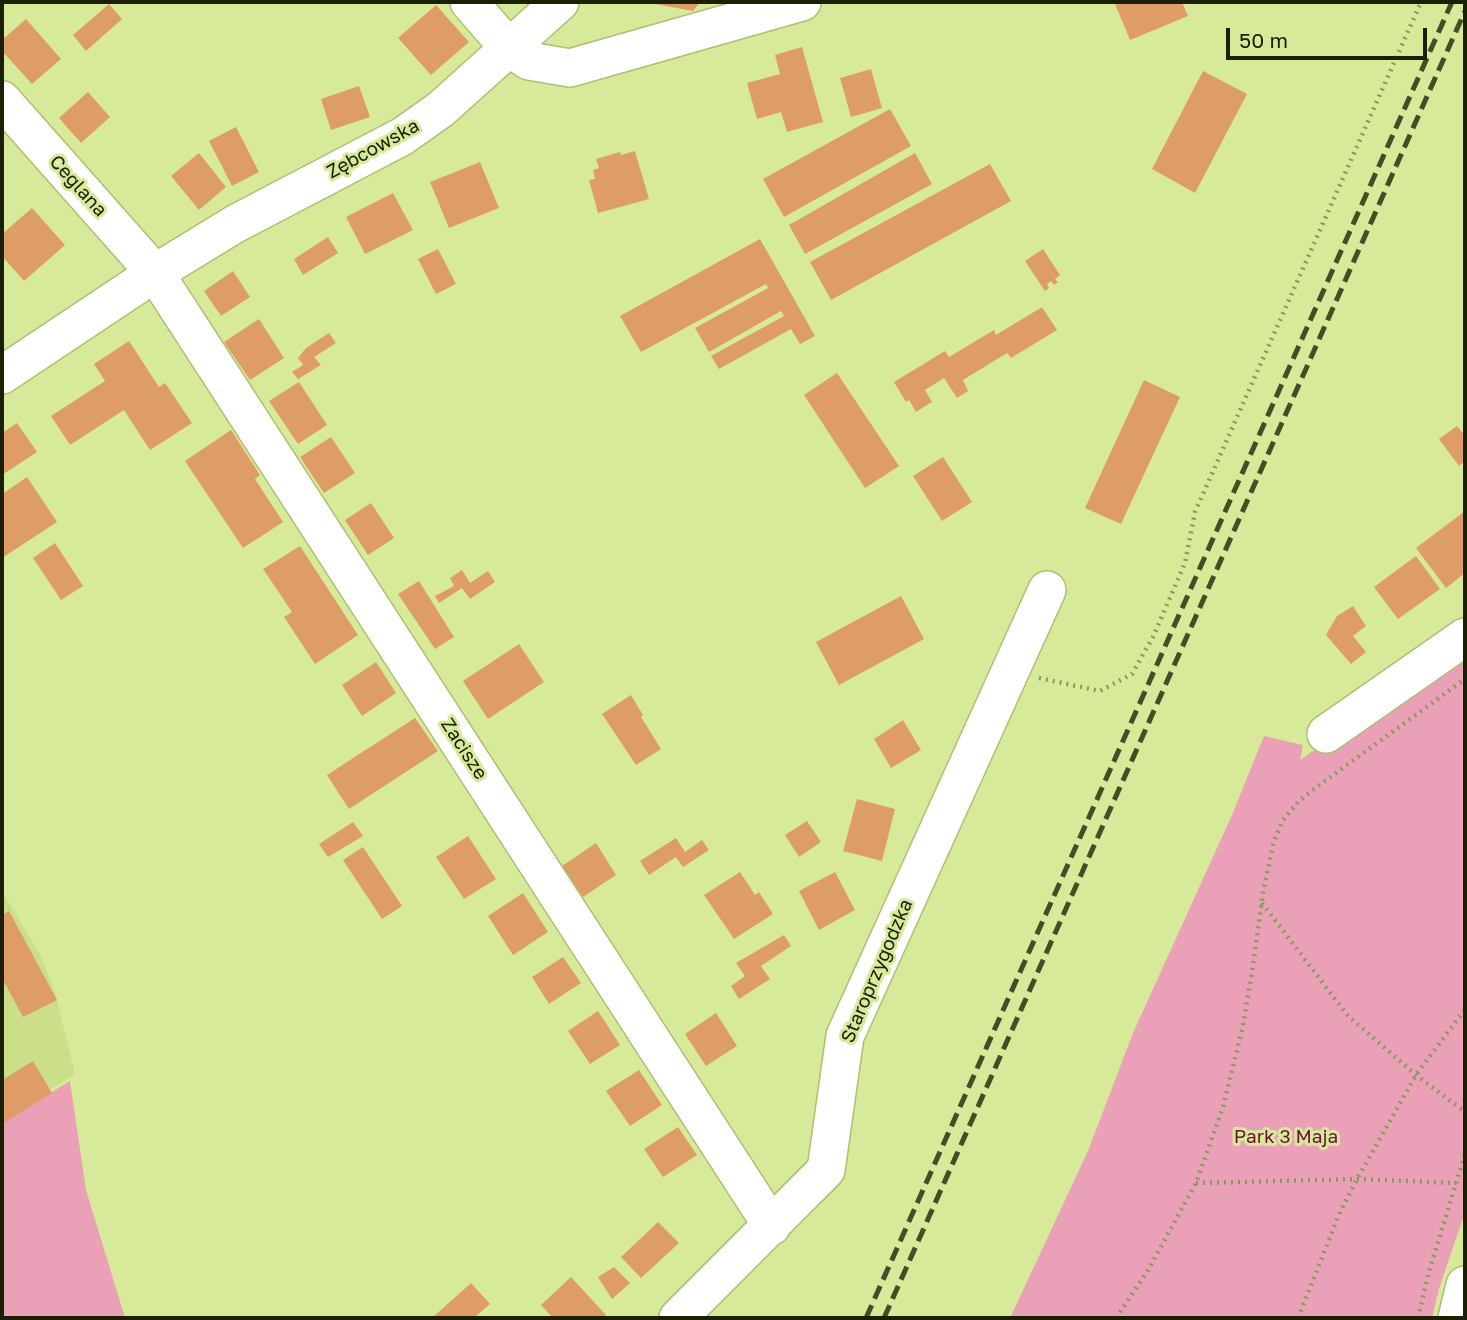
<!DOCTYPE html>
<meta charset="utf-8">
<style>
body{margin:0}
#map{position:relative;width:1467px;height:1320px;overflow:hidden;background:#d7ea9a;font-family:"Golos Text",sans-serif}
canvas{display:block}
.frame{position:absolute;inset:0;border:4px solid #1a2001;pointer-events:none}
.scale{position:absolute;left:1226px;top:28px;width:201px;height:32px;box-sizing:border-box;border:4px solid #1a2001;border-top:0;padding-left:9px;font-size:21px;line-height:24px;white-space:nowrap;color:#1a2001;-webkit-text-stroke:5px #d7ea9a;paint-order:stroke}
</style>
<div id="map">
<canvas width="1467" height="1320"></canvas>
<div class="frame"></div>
<div class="scale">50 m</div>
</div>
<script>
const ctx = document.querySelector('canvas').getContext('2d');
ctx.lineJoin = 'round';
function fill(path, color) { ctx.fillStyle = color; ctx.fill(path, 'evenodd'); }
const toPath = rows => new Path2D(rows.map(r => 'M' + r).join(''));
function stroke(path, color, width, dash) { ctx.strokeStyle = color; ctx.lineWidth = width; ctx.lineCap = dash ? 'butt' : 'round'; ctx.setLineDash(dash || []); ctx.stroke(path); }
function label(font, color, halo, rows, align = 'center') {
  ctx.font = font + ' "Golos Text",sans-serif'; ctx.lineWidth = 6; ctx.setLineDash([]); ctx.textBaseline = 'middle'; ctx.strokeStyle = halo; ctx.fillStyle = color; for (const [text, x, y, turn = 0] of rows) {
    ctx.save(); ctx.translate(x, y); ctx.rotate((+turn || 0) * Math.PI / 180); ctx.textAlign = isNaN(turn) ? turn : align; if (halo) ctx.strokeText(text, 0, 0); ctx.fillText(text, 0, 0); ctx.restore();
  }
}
fill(toPath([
 [2,891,40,954,54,989,75,1074,2,1119]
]), '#cbdf88');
fill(toPath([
 [1465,644,1465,1212,1439,1289,1432,1318,1010,1318,1088,1151,1133,1033,1232,815,1264,736,1303,745,1300,760],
 [70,1081,86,1190,125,1318,5,1318,2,1314,2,1122]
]), '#eaa1b7');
fill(toPath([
 [644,2,700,2,693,11],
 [1120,2,1182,2,1188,16,1130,40,1115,4],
 [109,4,122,19,86,51,73,35],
 [436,5,469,42,431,75,398,38],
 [26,19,61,59,32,84,2,51,2,40],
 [802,47,823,122,787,132,781,112,757,119,747,83,780,74,775,55],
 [871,69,882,108,851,117,840,78],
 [1203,71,1247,94,1195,193,1152,169],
 [359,86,370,117,331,130,321,99],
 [88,92,110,117,81,143,59,118],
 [890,109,911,146,784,217,763,179],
 [236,127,259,172,232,186,209,141],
 [635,151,649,199,598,213,589,180,595,179,593,170,599,168,596,159,620,152,621,155],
 [199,153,226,187,199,210,171,176],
 [915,153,932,184,805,254,789,225],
 [480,162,499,208,449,228,430,182],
 [990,164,1011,201,831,300,810,262],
 [393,193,413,230,365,254,346,217],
 [32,208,65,245,24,281,2,256,2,234],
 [328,237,338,253,303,275,294,259],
 [760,239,815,336,800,344,791,329,719,369,711,356,784,316,781,311,709,352,695,328,768,288,766,284,641,352,620,316],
 [438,249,456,284,436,294,418,259],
 [1043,249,1060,275,1055,279,1058,282,1054,285,1051,281,1047,284,1049,288,1045,291,1025,261],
 [233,271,250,297,221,316,204,291],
 [1042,307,1057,330,1011,358,1007,353,963,380,968,391,957,398,944,378,925,390,932,402,916,412,909,400,906,402,894,382,945,351,949,357,994,330,996,335],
 [259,319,284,358,250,380,224,342],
 [329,333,336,343,314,357,321,365,298,379,292,372,303,365,298,358,306,348],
 [129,341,159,387,165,383,192,423,150,450,124,410,70,445,51,416,105,381,94,364],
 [837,373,899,466,865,488,804,395],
 [1144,380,1180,397,1121,524,1085,508],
 [299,382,327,425,298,444,269,401],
 [17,423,37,452,2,475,2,433],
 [1457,426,1465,436,1465,461,1459,466,1439,439],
 [231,430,260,475,255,479,283,522,243,548,185,461],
 [331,437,355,473,324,493,300,457],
 [943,457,972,502,942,521,913,476],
 [27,477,57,522,2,558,2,494],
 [371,503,394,538,368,555,345,520],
 [1465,511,1465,573,1446,588,1416,548],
 [55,543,83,586,61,600,33,558],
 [300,546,358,635,315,664,284,617,292,612,263,569],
 [1416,556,1440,589,1398,619,1374,587],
 [462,570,470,583,488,571,495,582,470,599,462,588,439,603,435,596,454,586,450,578],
 [419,581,454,637,435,649,398,594],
 [901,596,924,639,839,685,816,642],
 [1353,606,1366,626,1353,636,1366,652,1351,664,1326,635,1337,616],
 [519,644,544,682,488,719,463,681],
 [376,662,396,693,362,716,342,685],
 [631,695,643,715,641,717,661,749,636,765,602,714],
 [415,718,438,751,349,809,327,775],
 [903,720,921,750,891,768,874,739],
 [857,799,895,809,882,861,843,851],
 [807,821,821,842,799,857,785,835],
 [353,822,363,836,328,857,319,844],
 [468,836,496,879,464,899,436,857],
 [676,838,685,852,702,840,709,850,683,867,676,857,649,875,640,861],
 [596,843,616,875,583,897,562,866],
 [363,847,402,906,382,919,343,860],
 [740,872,755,895,759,892,773,914,734,939,704,895],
 [835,872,855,910,819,930,799,891],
 [523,893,548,932,513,955,488,916],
 [9,911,57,1000,23,1017,2,978,2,915],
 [784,935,791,946,761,966,770,979,739,999,731,986,745,976,736,963],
 [563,957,581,983,549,1004,532,977],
 [598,1011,620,1045,590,1064,568,1031],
 [716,1013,737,1046,706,1066,685,1034],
 [33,1061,52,1093,2,1124,2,1080],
 [639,1070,662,1105,630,1126,606,1091],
 [678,1127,697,1155,663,1177,644,1149],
 [658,1222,679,1243,641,1278,621,1257],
 [614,1267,630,1283,612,1299,598,1277],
 [571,1277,606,1315,603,1318,553,1318,541,1305],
 [471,1283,490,1304,474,1318,432,1318]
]), '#de9d67');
const minor = toPath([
 [469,2,509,48,529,61,570,68,802,2],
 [2,100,155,273,772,1226],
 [2,375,155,273,235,224,403,136,441,109,560,2],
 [1326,734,1465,637],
 [678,1318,826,1170,845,1036,1047,590],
 [1457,1318,1465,1285]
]);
stroke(minor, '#adbf71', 40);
stroke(toPath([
 [1039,678,1100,691,1132,674,1153,637,1185,563,1195,512,1421,2],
 [1262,903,1348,1016,1416,1075,1465,1112],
 [1196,1183,1357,1179,1456,1183],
 [1116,1318,1147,1272,1196,1183,1223,1107,1243,1026,1254,959,1263,892,1274,841,1283,820,1298,802,1314,789,1465,679],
 [1298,1318,1340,1212,1357,1179,1416,1075,1465,1009],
 [1418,1318,1428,1275,1465,1154]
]), '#8a985c', 4.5, [2, 5]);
stroke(minor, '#fff', 37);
stroke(toPath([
 [866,1318,1452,2],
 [884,1318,1465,11]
]), '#444d23', 5, [14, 7]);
label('19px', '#1a2001', '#d7ea9a', [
 ["Zębcowska",373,149,-29],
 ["Ceglana",78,186,48],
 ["Zacisze",464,749,57],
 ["Staroprzygodzka",877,971,-67]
]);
label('19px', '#6f103b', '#d7ea9a', [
 ["Park 3 Maja",1286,1137]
]);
</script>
